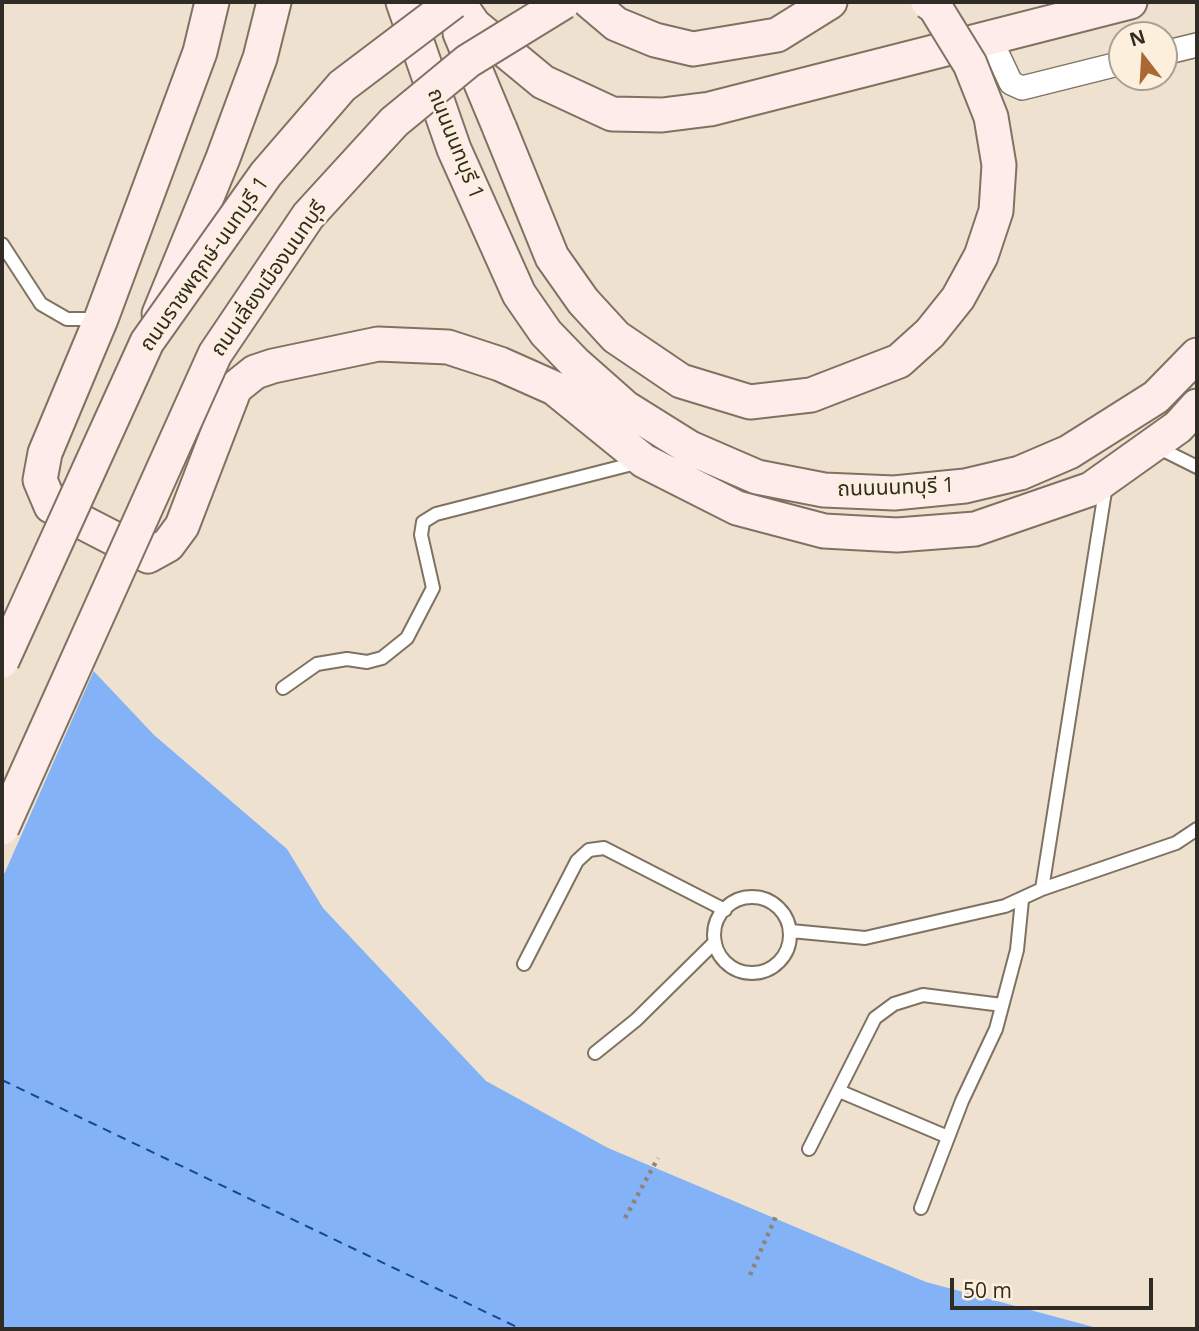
<!DOCTYPE html>
<meta charset="utf-8">
<style>
body{margin:0}
#map{position:relative;width:1199px;height:1331px;overflow:hidden;background:#efe1cf;font-family:"Open Sans",sans-serif}
canvas{display:block}
.frame{position:absolute;inset:0;border:4px solid #302b24;pointer-events:none}
.north{position:absolute;left:1108px;top:21px;width:70px;height:70px;box-sizing:border-box;background:#fcefdc;border:2px solid #aaa192;border-radius:50%;rotate:343deg;font-size:19px;font-weight:700;line-height:28px;text-align:center;color:#302b24}
.north::after{content:'';display:block;margin:auto;width:24px;height:32px;background:#aa6934;clip-path:polygon(50% 0,100% 100%,50% 72%,0 100%)}
.scale{position:absolute;left:950px;top:1278px;width:203px;height:32px;box-sizing:border-box;border:4px solid #302b24;border-top:0;padding-left:9px;font-size:21px;line-height:24px;white-space:nowrap;color:#302b24;-webkit-text-stroke:5px #fcefdc;paint-order:stroke}
</style>
<div id="map">
<canvas width="1199" height="1331"></canvas>
<div class="frame"></div>
<div class="north">N</div>
<div class="scale">50 m</div>
</div>
<script>
const ctx = document.querySelector('canvas').getContext('2d');
ctx.lineJoin = 'round';
function fill(path, color) { ctx.fillStyle = color; ctx.fill(path, 'evenodd'); }
const toPath = rows => new Path2D(rows.map(r => 'M' + r).join(''));
function stroke(path, color, width, dash) { ctx.strokeStyle = color; ctx.lineWidth = width; ctx.lineCap = dash ? 'butt' : 'round'; ctx.setLineDash(dash || []); ctx.stroke(path); }
function label(font, color, halo, rows, align = 'center') {
  ctx.font = font + ' "Open Sans","Noto Sans Thai",sans-serif'; ctx.lineWidth = 5; ctx.setLineDash([]); ctx.textBaseline = 'middle'; ctx.strokeStyle = halo; ctx.fillStyle = color; for (const [text, x, y, turn = 0] of rows) {
    ctx.save(); ctx.translate(x, y); ctx.rotate((+turn || 0) * Math.PI / 180); ctx.textAlign = isNaN(turn) ? turn : align; if (halo) ctx.strokeText(text, 0, 0); ctx.fillText(text, 0, 0); ctx.restore();
  }
}
fill(toPath([
 [2,574,154,735,287,849,323,908,486,1081,608,1148,926,1282,1101,1329,2,1329]
]), '#83b2f7');
fill(toPath([
 [2,571,95,668,2,879]
]), '#efe1cf');
stroke(toPath([
 [2,1080,521,1329]
]), '#0f4998', 2, [9, 7]);
const service = toPath([
 [2,244,41,304,67,319,97,319],
 [1157,447,1197,467],
 [283,688,317,664,347,659,367,662,382,658,407,638,433,588,421,535,423,522,436,514,640,462],
 [1042,889,1106,485],
 '714 935a38 38 0 1 1 76 0a38 38 0 1 1-76 0Z',
 [791,931,865,938,1005,906,1042,889,1176,843,1197,829],
 [524,964,577,861,589,850,604,848,725,910],
 [595,1053,636,1020,715,942],
 [839,1091,948,1137],
 [809,1149,875,1018,894,1004,923,995,1002,1005],
 [921,1208,962,1101,996,1029,1017,950,1022,900]
]);
const minor = toPath([
 [989,36,1011,83,1022,88,1122,63],
 [1164,53,1197,45]
]);
const secondary = toPath([
 [212,2,200,52,101,319,45,453,40,480,51,506,148,556,168,545,182,526,235,388,255,372,273,366,378,344,448,347,500,364,554,388,644,461,737,508,824,531,897,535,975,529,1091,489,1178,427,1197,406],
 [403,2,454,149,519,294,546,333,574,362,626,408,690,448,757,477,824,490,894,493,965,486,1020,473,1069,452,1156,397,1197,355],
 [458,2,474,25,543,82,612,114,662,115,710,109,1130,2],
 [590,2,616,24,655,40,693,49,777,35,830,2],
 [460,33,500,129],
 [159,314,223,158,260,58,274,2]
]);
stroke(service, '#7e7261', 16);
stroke(minor, '#7e7261', 26);
stroke(secondary, '#7e7261', 37);
stroke(toPath([
 [625,1218,658,1158],
 [750,1275,776,1216]
]), '#8d8377', 4.5, [3.5, 5]);
stroke(service, '#fff', 12);
stroke(minor, '#fff', 23);
stroke(secondary, '#feeceb', 33);
const secondaryBridge = toPath([
 [500,129,552,257,583,301,616,337,681,381,750,402,811,395,899,361,930,333,958,298,981,256,996,211,999,165,991,117,970,64,935,7,928,2],
 [2,661,147,342,266,174,342,86,453,2],
 [2,828,215,354,308,216,394,122,468,61,564,2]
]);
stroke(secondaryBridge, '#7e7261', 37, []);
stroke(secondaryBridge, '#feeceb', 33);
label('21px', '#302b24', '#fcefdc', [
 ["ถนนนนทบุรี 1",455,144,68],
 ["ถนนราชพฤกษ์-นนทบุรี 1",205,264,-55],
 ["ถนนเลี่ยงเมืองนนทบุรี",269,279,-55],
 ["ถนนนนทบุรี 1",896,488,-2]
]);
</script>
